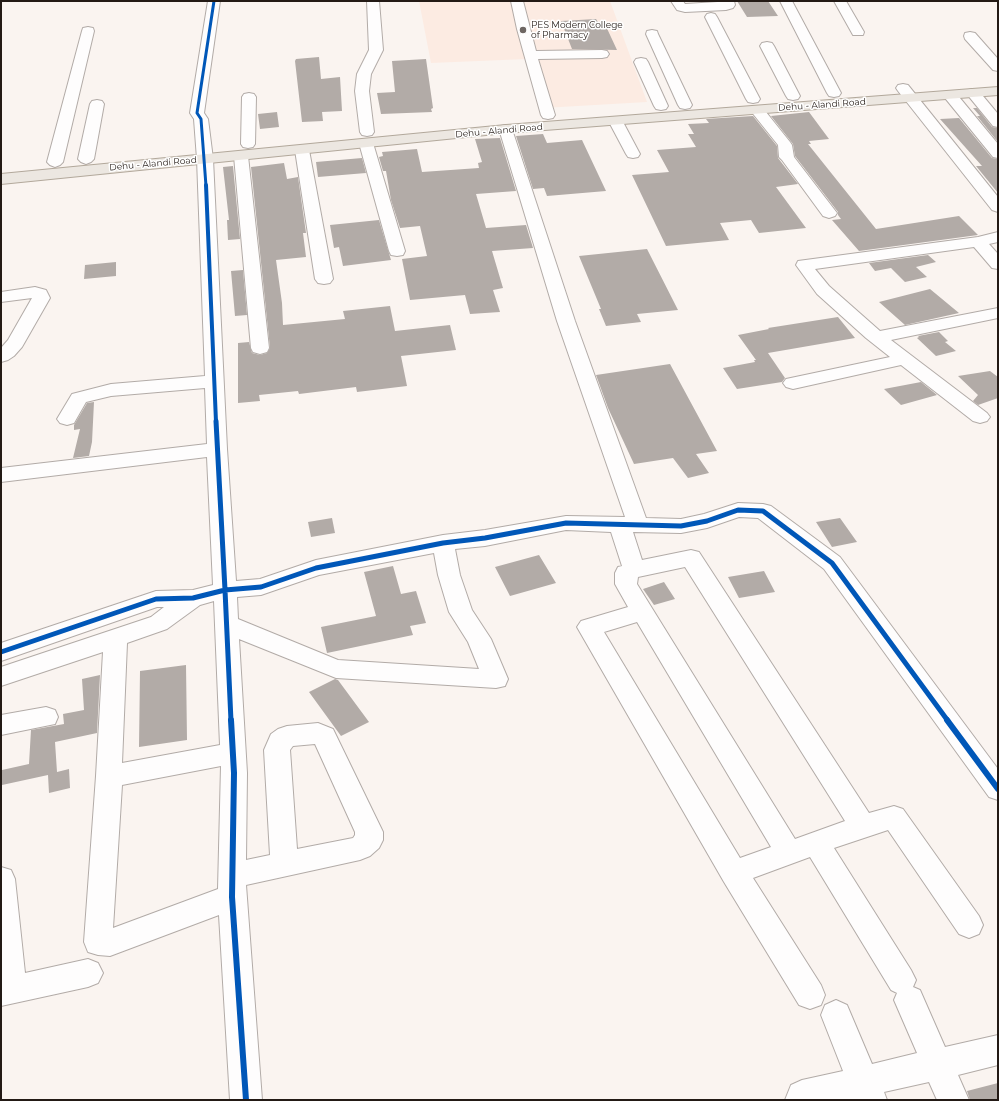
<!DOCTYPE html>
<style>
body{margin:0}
#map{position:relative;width:999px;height:1101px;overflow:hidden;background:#faf4f0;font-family:Montserrat,sans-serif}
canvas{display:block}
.frame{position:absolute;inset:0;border:2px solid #231a15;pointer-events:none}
</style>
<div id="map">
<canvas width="999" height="1101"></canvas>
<div class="frame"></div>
</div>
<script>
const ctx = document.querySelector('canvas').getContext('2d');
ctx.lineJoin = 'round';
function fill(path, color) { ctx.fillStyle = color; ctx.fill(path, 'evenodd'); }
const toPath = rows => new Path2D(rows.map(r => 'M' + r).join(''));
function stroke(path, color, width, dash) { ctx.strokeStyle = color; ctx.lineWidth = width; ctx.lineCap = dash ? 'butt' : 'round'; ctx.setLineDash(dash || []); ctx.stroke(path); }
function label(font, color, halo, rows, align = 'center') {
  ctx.font = font + ' Montserrat,sans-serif'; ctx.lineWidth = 3; ctx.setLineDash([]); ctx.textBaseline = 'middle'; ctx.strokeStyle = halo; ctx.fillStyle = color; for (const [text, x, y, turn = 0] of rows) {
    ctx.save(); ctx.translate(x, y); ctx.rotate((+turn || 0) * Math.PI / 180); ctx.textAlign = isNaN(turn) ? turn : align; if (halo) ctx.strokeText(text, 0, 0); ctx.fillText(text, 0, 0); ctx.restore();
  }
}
fill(toPath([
 [419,1,610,1,647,102,543,108,527,59,431,63]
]), '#fcebe2');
fill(toPath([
 [737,1,768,1,778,16,747,17],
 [596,19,598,22,604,22,617,50,572,49,561,21],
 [319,57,321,79,340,77,342,111,322,112,323,121,302,122,295,61,296,59],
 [426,59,433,108,431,109,432,112,381,114,377,93,395,92,392,61],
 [973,108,977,108,992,127,998,128,998,142,977,116,980,116],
 [277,112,279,127,260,129,258,114],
 [809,112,829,139,809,141,811,144,808,144,876,229,959,216,978,235,859,251,832,220,841,219,838,215,838,212,795,156,793,144,771,116],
 [753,116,777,146,778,158,798,184,776,187,806,228,759,233,751,220,720,223,729,240,666,246,632,175,669,172,657,150,696,147,688,134,694,134,688,124,709,123,706,119],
 [959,118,992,158,998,159,998,193,976,166,982,166,940,119],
 [543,134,547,143,582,140,606,191,547,196,544,188,533,189,516,136],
 [500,138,516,191,476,194,486,228,526,225,533,248,492,251,503,288,493,290,500,312,470,314,465,295,410,300,402,259,427,256,420,226,400,228,391,200,386,171,383,171,379,157,383,156,382,152,417,149,422,172,479,168,478,163,482,162,475,139],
 [362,158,366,173,318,177,316,162],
 [284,163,287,179,298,177,306,233,303,233,306,257,276,260,282,303,283,325,345,319,343,311,390,306,395,331,450,325,456,350,401,356,407,386,357,392,356,387,299,394,298,391,259,395,260,401,238,403,238,343,249,342,252,353,260,355,267,353,270,348,251,167],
 [233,166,240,239,228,240,227,220,229,220,223,167],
 [379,220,391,260,343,266,339,247,334,248,330,225],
 [647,249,678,310,637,314,641,322,606,326,599,309,601,309,579,256],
 [928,255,936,262,916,267,927,277,905,282,891,268,875,271,869,263],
 [116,262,116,276,84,279,85,265],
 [243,270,247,315,235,316,231,271],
 [930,289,959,313,905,325,879,302],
 [838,317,855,338,768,353,785,378,782,382,737,389,723,368,755,362,754,360,756,360,738,335,769,329,768,328],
 [939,332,948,341,945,342,956,351,936,356,917,338,919,337,918,336],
 [670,364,717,451,696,454,709,473,688,478,673,458,634,464,608,408,596,375],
 [990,371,998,377,998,398,978,405,973,401,978,395,958,376],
 [921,382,937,395,901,405,884,389],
 [94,402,92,442,89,456,73,458,80,429,74,430,74,425,87,403],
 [332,518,335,533,311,537,308,522],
 [840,518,857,542,832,547,816,522],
 [539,555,556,583,510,596,495,567],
 [393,566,401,594,416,591,426,623,410,626,413,635,327,653,321,627,376,616,364,572],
 [764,571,775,592,739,598,728,577],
 [664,582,675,599,654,605,643,589],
 [186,665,187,740,139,747,140,671],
 [100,675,97,733,55,742,57,772,69,769,70,788,49,793,48,775,2,785,2,770,29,764,31,730,64,724,63,714,84,710,82,679],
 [335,679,338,680,369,722,341,736,309,692],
 [998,1083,998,1100,970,1100,967,1091]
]), '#b2aba7');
const minor = toPath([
 [208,1,220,1,204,113,208,119,213,159,227,449,236,581,260,579,316,560,443,535,485,530,566,516,625,517,557,321,499,129,501,126,506,125,511,126,575,321,646,518,681,519,704,514,738,503,763,504,771,506,840,557,998,769,998,800,989,797,824,569,758,518,739,517,707,528,681,533,633,532,642,560,691,550,699,552,869,813,894,806,903,809,979,916,983,925,979,934,969,938,959,934,888,830,834,848,911,970,916,980,913,987,920,990,945,1047,998,1035,998,1065,958,1075,969,1100,937,1100,929,1082,884,1092,887,1100,785,1100,791,1085,802,1080,843,1071,821,1015,825,1005,836,1000,847,1005,872,1064,917,1053,894,1000,897,993,891,990,810,857,753,878,821,985,825,995,821,1005,810,1009,799,1005,724,882,577,627,581,621,628,607,615,584,615,573,618,567,622,566,611,532,566,530,485,546,455,549,460,575,472,610,491,639,508,679,505,686,496,688,336,678,239,639,247,773,246,860,270,855,264,750,271,734,278,729,287,726,318,723,333,729,383,832,383,840,379,848,370,856,360,860,246,885,262,1100,230,1100,219,915,110,956,98,955,88,952,84,942,96,776,103,652,1,686,1,667,151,617,164,607,157,607,1,661,1,643,156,591,193,590,213,585,207,457,1,482,1,468,207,444,205,388,111,396,86,402,74,423,67,425,60,423,57,419,72,394,111,384,205,376,197,159,194,119,190,113,208,1],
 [434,553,438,575,449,612,468,642,479,669,338,660,238,619,237,597,261,595,319,575,434,553],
 [685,567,845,821,795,839,637,584,638,577,685,567],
 [214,601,220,745,122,763,127,643,167,629,200,605,214,601],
 [637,622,771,847,740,858,604,632,637,622],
 [315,744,355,832,355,835,353,838,297,849,290,750,293,746,315,744],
 [221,766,218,889,113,928,122,785,221,766],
 [367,1,379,1,383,50,371,74,369,91,374,132,372,135,367,136,362,135,360,132,355,91,357,74,369,50,367,1],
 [511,1,523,1,536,51,602,50,607,51,609,54,607,57,602,58,538,59,555,115,553,118,548,119,543,118,541,115,517,29,511,1],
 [671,1,683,1,685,4,734,1,735,5,733,8,726,10,685,12,677,10,671,1],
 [780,1,792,1,841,93,839,96,834,97,829,96,827,93,780,1],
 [834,1,846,1,864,32,863,35,853,35,834,1],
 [711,13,715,14,717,17,760,99,758,102,753,103,748,102,746,99,705,17,707,14,711,13],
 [88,27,93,28,94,31,63,162,60,165,55,167,50,165,47,162,82,31,83,28,88,27],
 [652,30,657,31,658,34,692,105,690,108,685,109,680,108,678,105,646,34,647,31,652,30],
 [970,32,975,33,998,59,998,71,993,70,965,39,964,36,965,33,970,32],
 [767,42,772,43,774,46,800,96,798,99,793,100,788,99,786,96,760,46,762,43,767,42],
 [641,58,646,59,648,62,668,106,666,109,661,110,656,109,654,106,634,62,636,59,641,58],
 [903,84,908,85,998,197,998,212,992,210,898,91,896,88,898,85,903,84],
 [973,89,978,90,998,114,998,127,993,126,966,93,968,90,973,89],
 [950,91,955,92,998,144,998,158,993,157,945,98,943,95,945,92,950,91],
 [249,93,254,94,256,97,255,144,253,147,248,148,243,147,241,144,242,97,244,94,249,93],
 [97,100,102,101,104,104,94,159,91,162,86,164,81,162,78,159,90,104,92,101,97,100],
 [757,106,762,107,790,142,792,145,794,157,837,213,835,216,829,218,823,216,782,160,779,157,778,145,750,110,752,107,757,106],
 [616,118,621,119,623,122,640,154,638,157,633,158,628,157,626,154,609,122,611,119,616,118],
 [366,139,371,140,373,143,405,251,403,255,397,256,391,255,389,251,359,143,361,140,366,139],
 [302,146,307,147,309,150,333,279,330,283,324,284,318,283,315,279,295,150,297,147,302,146],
 [241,152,246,153,248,156,269,348,267,352,260,354,253,352,251,348,234,156,236,153,241,152],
 [998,232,998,242,989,244,998,254,998,269,992,268,974,247,815,269,829,286,880,331,998,308,998,318,891,340,987,413,990,417,987,421,980,423,973,421,901,365,793,389,786,387,783,383,786,379,890,357,866,338,817,294,796,265,798,261,978,237,998,232],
 [35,287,46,290,50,298,22,347,14,356,8,360,1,362,1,348,8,340,32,298,1,302,1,292,35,287],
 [46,707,55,710,58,717,55,724,1,735,1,715,46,707],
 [1,867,11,870,15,879,25,973,88,959,98,963,103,973,98,983,88,987,1,1006,1,867]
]);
const major = toPath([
 [998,87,998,95,506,133,1,184,1,174,506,125,998,87]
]);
stroke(minor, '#b2aba7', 2);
stroke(major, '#b2a89b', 2);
fill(minor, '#fefdfd');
fill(major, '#ece7e1');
stroke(toPath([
 [206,186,201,119,197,113,214,1]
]), '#0057b8', 3);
stroke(toPath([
 [206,185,216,422]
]), '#0057b8', 4);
stroke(toPath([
 [1,652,156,599,193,598,225,590,216,421],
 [231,721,225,590,261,587,316,568,443,543,485,538,566,523,681,526,707,521,738,510,763,511,832,563,948,721]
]), '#0057b8', 5);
stroke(toPath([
 [231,720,234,773,232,897,246,1100],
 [947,720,998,789]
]), '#0057b8', 6);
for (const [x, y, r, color] of [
 [523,30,4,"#6e6662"]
]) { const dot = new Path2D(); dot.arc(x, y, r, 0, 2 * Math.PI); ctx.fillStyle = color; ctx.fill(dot); stroke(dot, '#fff', 1.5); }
label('9px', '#231a15', '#fff', [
 ["PES Modern College",531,25],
 ["of Pharmacy",531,35]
], 'left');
label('9px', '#231a15', '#fff', [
 ["Dehu - Alandi Road",822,105,-4],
 ["Dehu - Alandi Road",499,131,-5],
 ["Dehu - Alandi Road",153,164,-5]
]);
</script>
